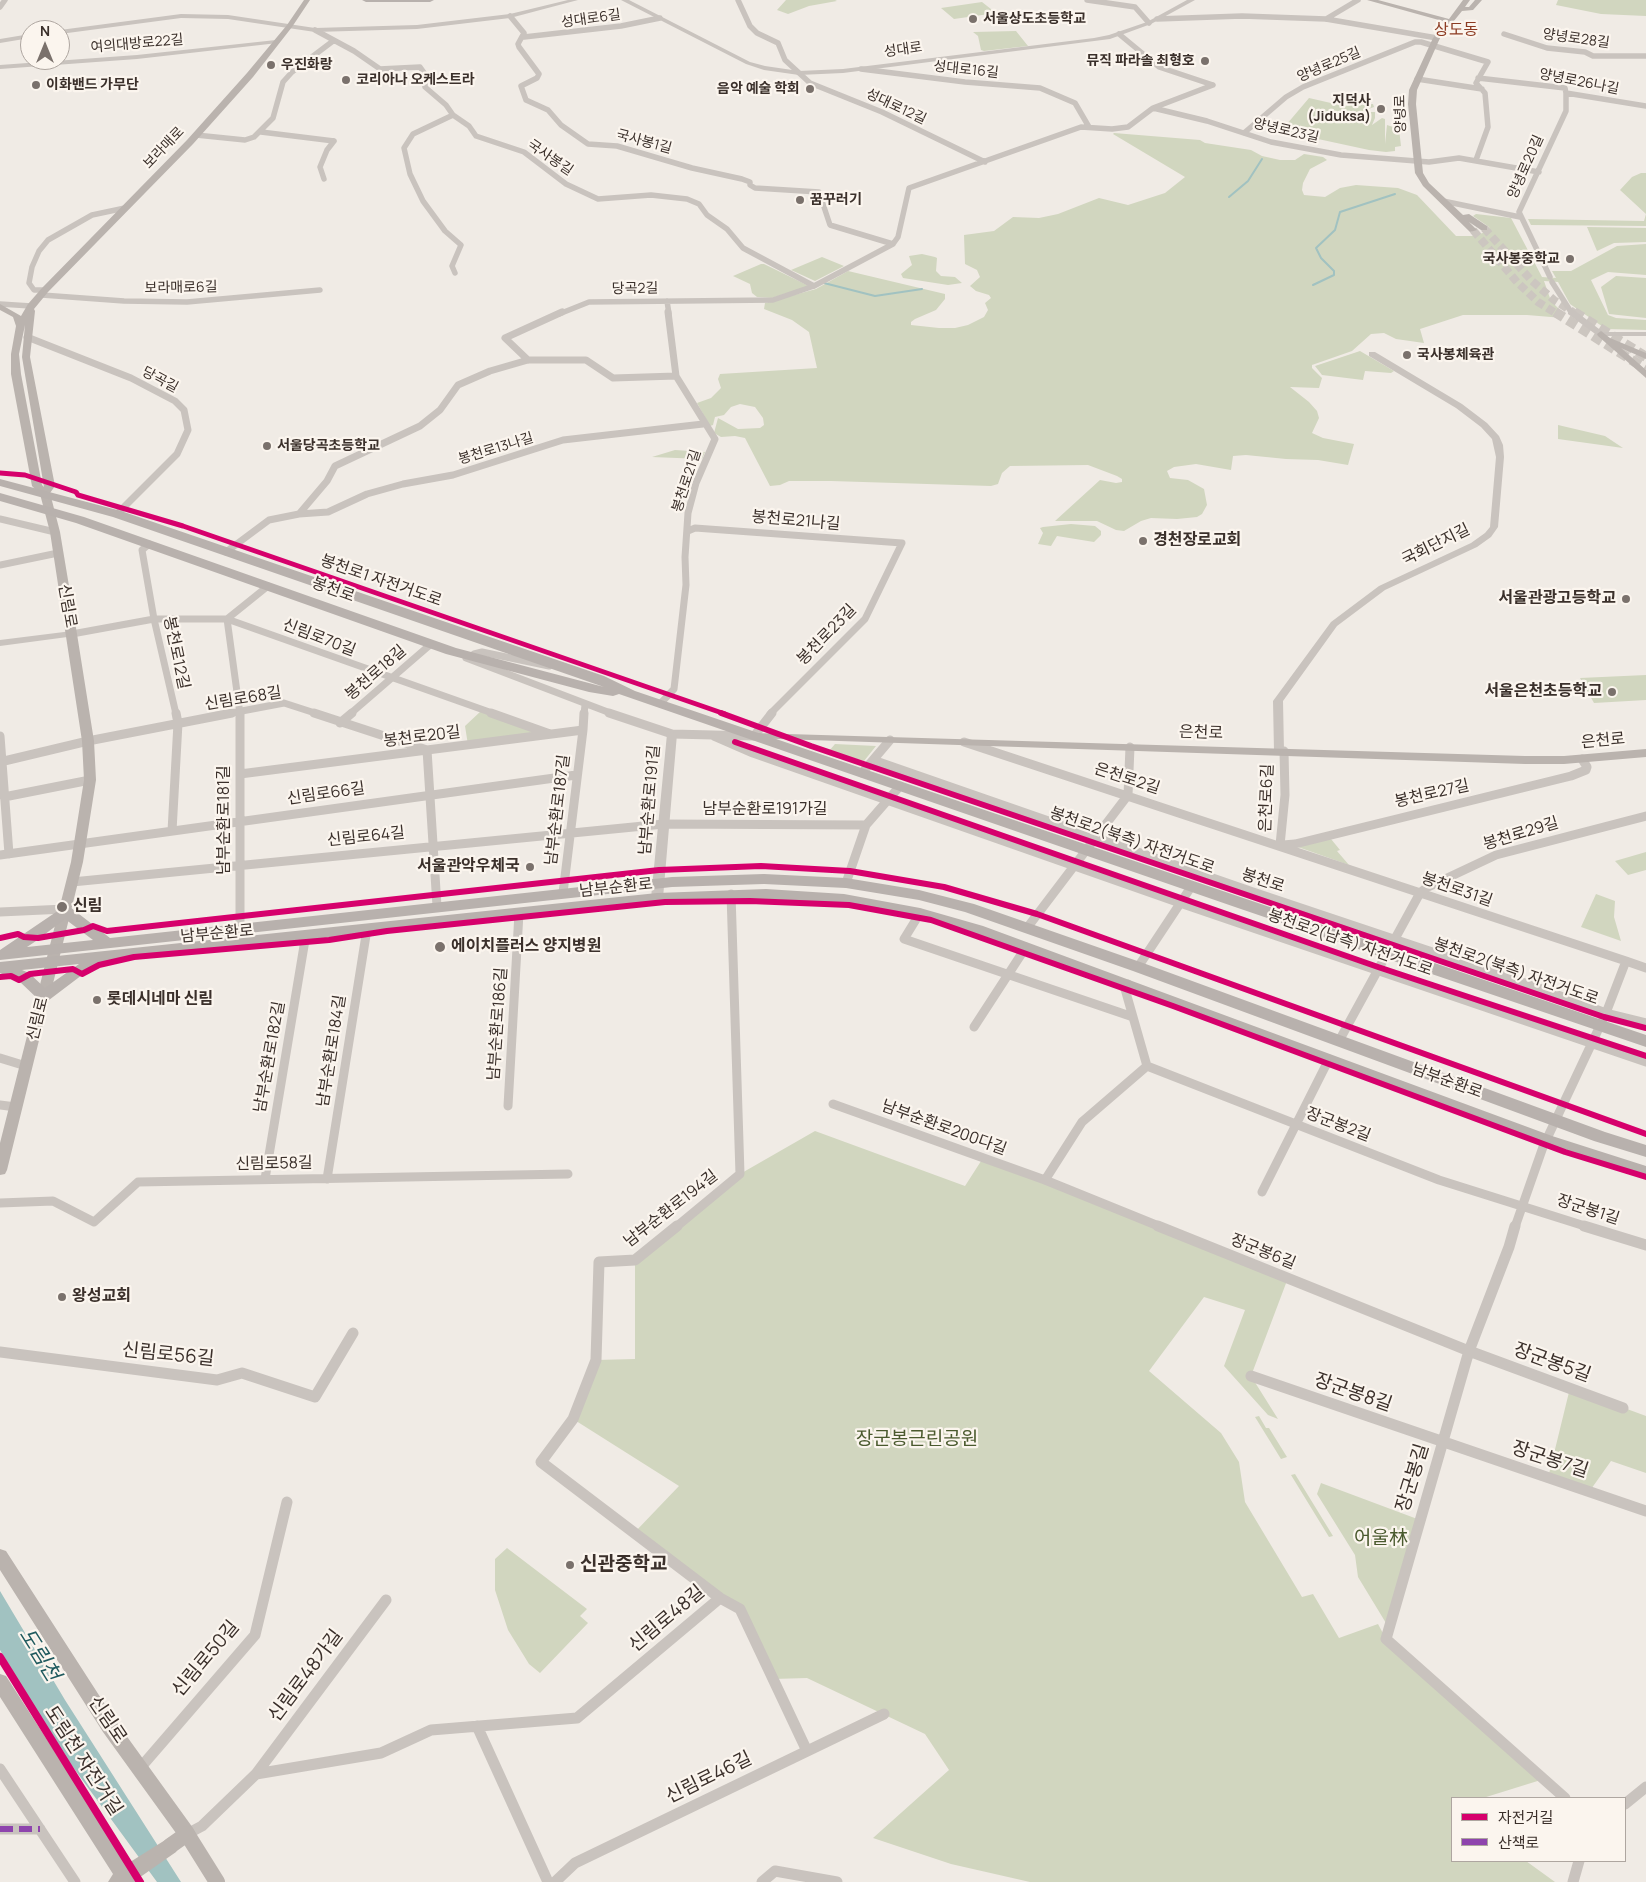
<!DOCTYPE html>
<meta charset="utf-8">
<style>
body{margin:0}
#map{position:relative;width:1646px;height:1882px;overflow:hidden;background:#f0ebe5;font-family:Manrope,"Noto Sans KR",sans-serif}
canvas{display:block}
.legend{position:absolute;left:1451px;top:1797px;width:175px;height:65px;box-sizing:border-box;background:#fbf5ee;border:1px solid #aea6a0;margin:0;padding:6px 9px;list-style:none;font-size:15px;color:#3b302b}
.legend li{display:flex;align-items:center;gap:10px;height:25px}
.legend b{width:25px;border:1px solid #aea6a0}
.north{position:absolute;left:20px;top:20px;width:50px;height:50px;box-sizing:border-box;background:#fbf5ee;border:1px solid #aea6a0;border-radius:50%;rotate:0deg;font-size:14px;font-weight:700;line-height:20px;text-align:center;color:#3b302b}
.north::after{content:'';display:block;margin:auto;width:18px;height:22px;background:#7a716c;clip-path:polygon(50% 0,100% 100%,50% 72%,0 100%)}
</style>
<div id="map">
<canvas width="1646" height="1882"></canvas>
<ul class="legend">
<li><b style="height:6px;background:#d6006c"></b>자전거길</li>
<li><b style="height:6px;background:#8e44ad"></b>산책로</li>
</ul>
<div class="north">N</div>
</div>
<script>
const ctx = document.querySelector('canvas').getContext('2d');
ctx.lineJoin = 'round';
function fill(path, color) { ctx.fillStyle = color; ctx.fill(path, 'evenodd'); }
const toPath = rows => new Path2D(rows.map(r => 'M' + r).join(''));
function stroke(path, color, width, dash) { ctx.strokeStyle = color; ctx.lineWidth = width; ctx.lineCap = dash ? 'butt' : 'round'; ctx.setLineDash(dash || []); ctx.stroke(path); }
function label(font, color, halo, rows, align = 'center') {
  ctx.font = font + ' Manrope,"Noto Sans KR",sans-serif'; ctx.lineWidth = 4.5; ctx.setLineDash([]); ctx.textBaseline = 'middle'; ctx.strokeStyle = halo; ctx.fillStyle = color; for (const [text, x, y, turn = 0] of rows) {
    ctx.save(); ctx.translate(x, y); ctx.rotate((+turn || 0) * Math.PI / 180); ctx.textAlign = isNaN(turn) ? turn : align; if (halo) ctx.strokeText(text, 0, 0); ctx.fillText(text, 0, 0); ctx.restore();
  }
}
fill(toPath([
 [786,0,835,0,837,1,809,6,788,14,777,10],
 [1558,0,1646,0,1646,16,1601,14,1556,5],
 [982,2,996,13,954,19,941,8],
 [1016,31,1028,46,984,51,981,50,978,36,973,32],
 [1309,98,1344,106,1373,104,1374,107,1351,115,1349,120,1356,122,1366,112,1375,112,1375,118,1372,125,1382,118,1385,119,1385,144,1387,125,1399,129,1401,146,1395,147,1395,151,1386,152,1369,150,1281,131],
 [1114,133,1200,140,1205,143,1251,150,1262,156,1280,160,1295,160,1304,154,1323,157,1327,160,1310,169,1303,183,1302,190,1304,195,1325,197,1340,188,1356,185,1398,188,1417,195,1456,236,1472,236,1490,231,1489,227,1473,216,1476,214,1511,218,1542,277,1556,278,1552,271,1571,271,1617,246,1646,244,1646,275,1608,272,1591,280,1608,315,1616,318,1646,320,1646,330,1606,329,1570,304,1558,282,1544,281,1551,301,1564,314,1563,318,1527,315,1463,315,1420,329,1424,343,1396,339,1384,333,1371,334,1352,351,1312,365,1312,368,1322,378,1319,388,1290,387,1309,402,1317,411,1319,418,1312,433,1323,438,1354,444,1348,465,1318,460,1286,459,1246,455,1233,456,1231,470,1196,464,1174,467,1167,471,1170,478,1188,480,1204,489,1207,505,1202,514,1197,517,1177,519,1151,518,1141,521,1124,531,1116,530,1097,521,1055,521,1100,480,1116,483,1122,482,1122,479,1117,476,1088,465,1010,466,1002,473,998,484,991,486,831,481,789,481,780,485,770,486,745,438,735,436,721,437,714,433,718,418,738,429,760,428,764,425,763,418,755,407,740,404,731,407,724,415,715,417,713,425,710,426,697,403,711,398,721,388,718,379,720,374,817,368,809,332,792,320,764,309,765,303,816,289,848,271,945,294,945,299,936,310,915,319,911,322,911,325,939,328,955,328,968,325,984,317,988,310,985,303,991,298,989,295,976,291,970,286,980,277,977,270,965,264,964,235,994,231,1013,217,1039,218,1058,214,1099,198,1128,205,1165,193,1185,177,1113,134],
 [1641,173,1646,173,1646,226,1531,225,1528,219,1644,221,1646,214,1620,190,1632,177],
 [1587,227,1646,228,1646,242,1614,243,1597,251],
 [922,254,935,257,937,258,936,271,941,276,955,277,962,283,948,285,903,278,901,274,912,265,909,256],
 [822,257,844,266,815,281,791,270],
 [761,264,764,264,809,286,772,298,757,297,752,293,750,284,733,276],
 [1616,276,1646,278,1646,318,1609,314,1601,287],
 [1360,351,1394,371,1391,373,1365,371,1363,380,1322,375,1315,366],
 [1558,425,1605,436,1623,448,1558,439],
 [675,450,705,452,702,459,652,457],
 [1071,524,1095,526,1101,531,1101,535,1094,542,1057,536,1051,546,1038,544,1043,533,1040,528,1043,527],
 [1646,675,1646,700,1594,703,1580,678],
 [481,711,550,734,468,745,465,726],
 [835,744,876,746,864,761,829,751],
 [1331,839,1340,850,1337,851,1349,865,1298,847],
 [1646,852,1646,870,1628,875,1615,861],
 [1596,894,1615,901,1614,917,1621,941,1581,927],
 [815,1131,965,1186,983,1158,1288,1278,1251,1376,1278,1419,1268,1415,1224,1366,1245,1310,1204,1297,1149,1371,1221,1433,1239,1462,1245,1502,1302,1597,1313,1594,1339,1638,1378,1624,1386,1639,1544,1779,1483,1798,1452,1798,1452,1861,1526,1861,1555,1882,1030,1882,951,1864,873,1838,949,1770,925,1734,807,1678,773,1679,740,1609,634,1533,679,1486,573,1419,596,1360,635,1359,635,1260,740,1174],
 [1570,1388,1646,1416,1646,1473,1611,1461,1589,1492,1548,1478],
 [1259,1416,1266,1428,1269,1428,1287,1457,1281,1459,1255,1417],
 [1295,1474,1333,1536,1329,1537,1291,1475],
 [1321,1483,1420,1520,1389,1628,1358,1577,1355,1555,1317,1494],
 [507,1548,587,1609,580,1616,588,1623,540,1673,529,1664,508,1630,495,1590,495,1559]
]), '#d1d6bf');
fill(toPath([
 [0,1591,65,1700,181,1882,157,1882,59,1748,0,1650]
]), '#a1c2c1');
stroke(toPath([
 [1229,197,1248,181,1262,159],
 [824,283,875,296,922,289],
 [1313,285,1334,275,1334,271,1321,258,1316,248,1335,230,1340,212,1395,194]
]), '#a1c2c1', 2);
stroke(toPath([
 [1484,228,1532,281,1554,300,1576,314],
 [1473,230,1517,282,1538,302,1557,314]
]), '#ccc6c0', 8, [8, 4]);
stroke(toPath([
 [1555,312,1646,369],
 [1574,312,1646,357]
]), '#ccc6c0', 10, [10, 5]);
stroke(toPath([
 [738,0,750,26,757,33,778,43,785,60,810,83,882,112,985,162],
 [1087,0,1135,7,1149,23],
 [0,7,5,0],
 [510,16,524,33,518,44,519,47,539,74,537,78,521,86,526,100,548,110,561,125,588,144,617,146,692,168,742,179,750,182,750,185,755,188,819,192,830,225,893,244],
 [1157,19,1242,16,1326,19,1437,38],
 [1326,19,1358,0],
 [315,30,354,51,380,69,420,67,425,74,425,87,446,105,453,115,469,126,476,136,524,152,566,184,598,199,651,195,687,199,699,204,707,215,727,229,743,248,814,286],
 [1119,34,1159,67,1213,85],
 [1504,34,1547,48,1585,52,1593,56,1646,56],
 [524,37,621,26,660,18],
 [861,69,965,82,1040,88,1075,103,1089,127],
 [1478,78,1565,88,1566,93,1646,106],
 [1417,79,1482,89],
 [1153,108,1213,85],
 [453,115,413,134,404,148,410,174,423,201,445,231,461,245,452,266,455,273],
 [261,132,334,141],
 [1244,133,1286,97,1303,87,1415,42,1421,42,1488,62,1476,83,1485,93,1488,127,1476,160],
 [196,135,245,140,254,137,273,118,283,82,292,72,333,41],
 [324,179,320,167,327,150,334,141],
 [1443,201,1520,217],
 [893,244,898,237,909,188,1081,127,1112,129,1128,127,1153,108,1207,121,1271,142,1341,155,1429,162,1459,158,1539,172],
 [1550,277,1519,212,1566,111,1566,93],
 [1552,282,1571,312],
 [45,290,34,290,29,283,32,267,39,251,48,240,92,215,125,208],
 [42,295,124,301,187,302,320,290],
 [667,301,669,314],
 [0,304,31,306],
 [559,314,589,302,773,300,814,286,893,244]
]), '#c9c3be', 5.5);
stroke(toPath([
 [27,337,131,378,175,401,184,410,188,430,177,454,117,514],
 [528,360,505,338,562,312],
 [299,514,328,512,367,494,403,484,453,475,563,440,703,424],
 [0,519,55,532],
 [688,531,695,528,902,543,865,619,770,714],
 [149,544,142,550,154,619,176,714],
 [226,552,269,520,299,514,327,481,335,466,420,426,440,410,458,385,490,371,528,360,586,360,613,378,676,376],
 [0,565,58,553],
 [72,634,154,619,227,619,495,714],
 [466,658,613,714],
 [478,660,473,657,474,654,482,652,549,666],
 [660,704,674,689,686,585,685,557,688,513,696,483,715,439,676,376,668,312],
 [226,714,284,703,318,714],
 [240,714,227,619,268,586],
 [350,714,431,644],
 [584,714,585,705]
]), '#c9c3be', 7);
stroke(toPath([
 [240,713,240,929],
 [314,713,427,750,437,906],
 [491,713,550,734],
 [609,713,672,734,754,736,772,713],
 [340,723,352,713],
 [0,736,9,854],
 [714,736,753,753,1180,903,1646,1062],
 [964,742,1626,961,1606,1013,1543,1147,1515,1227],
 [873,760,1250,891,1528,984,1606,1013,1646,1023],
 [0,762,88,741,232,713],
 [862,773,890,740],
 [240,774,583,730,584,713],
 [4,797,90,780],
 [172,831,178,723,176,713],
 [1280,845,1285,795,1284,751],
 [1283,845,1295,844,1571,776,1586,770,1587,767,1582,759],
 [0,855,576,775],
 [72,882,664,824,866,825],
 [846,883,866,825,900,786],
 [563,893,583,730],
 [0,912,65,909],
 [920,913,904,939,1133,1017],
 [1027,928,1128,795,1130,747],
 [1626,961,1646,968],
 [1138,967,1191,887],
 [974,1027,1026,947],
 [1339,1041,1420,893,1426,888,1496,855,1646,816],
 [0,1058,26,1066],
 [1147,1066,1439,1180,1588,1227],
 [833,1104,1045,1180,1161,1227],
 [0,1105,16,1107],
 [508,1106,519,913],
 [265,1179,305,940],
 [327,1179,367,929],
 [1045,1180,1082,1122,1147,1066,1125,989,1128,984],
 [1262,1192,1329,1059],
 [0,1203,53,1201,94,1222,138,1182,568,1174],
 [676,1227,740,1174,731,894]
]), '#c9c3be', 9);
stroke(toPath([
 [677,1226,635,1260,599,1262,596,1360,573,1419,541,1462,720,1598],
 [1158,1226,1469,1351,1623,1408],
 [1515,1226,1509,1247,1469,1351,1386,1639,1565,1798],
 [1584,1226,1646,1245],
 [0,1352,217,1380,242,1373,315,1397,353,1333],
 [1251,1376,1646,1511],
 [477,1726,548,1882],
 [141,1767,255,1635,287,1502],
 [0,1769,75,1882],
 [256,1774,386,1600],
 [1625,1804,1646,1787],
 [0,1829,40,1829],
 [187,1834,202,1826,256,1774,381,1753,431,1730,577,1718,720,1598,740,1609,807,1751],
 [555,1882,575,1863,884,1714],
 [762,1882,775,1871,837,1882],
 [1573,1882,1579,1861]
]), '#c9c3be', 11);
fill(toPath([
 [568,0,578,0,510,18,417,29,315,32,228,19,181,18,60,34,60,30,181,14,228,15,315,28,417,25,510,14,568,0],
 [621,0,629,0,750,62,765,66,799,71,843,69,1094,38,1109,35,1147,22,1187,0,1195,0,1151,24,1110,39,843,73,799,75,764,70,746,64,621,0],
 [30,34,30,38,0,43,0,39,30,34],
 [276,40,278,41,278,43,137,59,0,69,0,65,137,55,276,40],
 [1568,310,1574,310,1603,332,1646,332,1646,336,1598,336,1568,314,1568,310],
 [1369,352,1375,352,1462,404,1487,423,1499,436,1503,445,1504,457,1498,527,1491,537,1477,547,1385,590,1337,626,1283,701,1284,751,1279,754,1274,751,1273,701,1331,622,1379,586,1471,543,1485,533,1490,527,1496,457,1492,439,1481,427,1456,408,1369,356,1369,352],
 [72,631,75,632,75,636,0,646,0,640,72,631],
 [672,731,677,734,663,898,657,902,651,898,667,734,672,731]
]), '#c9c3be');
fill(toPath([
 [304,0,310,0,292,27,253,77,193,144,48,292,34,309,35,311,30,357,55,486,50,493,60,532,77,634,94,741,96,780,83,862,7,1170,5,1174,0,1175,0,1143,71,862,84,780,82,741,50,532,40,494,32,486,11,374,11,354,16,326,13,317,0,310,0,304,21,316,28,304,42,288,187,140,247,73,287,25,304,0],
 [25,325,22,357,44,487,42,485,21,374,19,354,25,325],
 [1367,0,1378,0,1449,19,1463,0,1470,0,1465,7,1469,7,1475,0,1482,0,1473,10,1462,11,1440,38,1417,90,1416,104,1423,173,1429,183,1463,215,1469,214,1487,226,1487,230,1481,230,1469,222,1477,230,1470,232,1423,186,1415,173,1408,104,1409,90,1433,38,1446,22,1367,0],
 [1601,331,1610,338,1646,353,1646,359,1621,348,1646,370,1646,378,1598,336,1597,334,1601,331],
 [754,733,1525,756,1564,756,1646,749,1646,757,1564,764,1525,764,750,738,748,736,750,734,754,733],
 [0,1549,6,1551,115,1720,193,1828,196,1834,193,1840,187,1843,181,1840,103,1732,0,1570,0,1549],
 [0,1674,6,1676,127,1864,170,1837,176,1840,179,1846,176,1852,136,1880,137,1882,108,1882,113,1874,0,1697,0,1674]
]), '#bab3ae');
fill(toPath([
 [362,0,434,0,430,2,366,2,362,0],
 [0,479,121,511,604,676,635,691,1646,1035,1646,1047,1235,907,619,694,613,696,589,692,446,654,76,523,0,501,0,493,84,517,456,648,604,687,113,517,0,486,0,479],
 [764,874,846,878,919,890,974,904,1143,963,1605,1132,1646,1145,1646,1157,1594,1141,1133,971,965,912,919,900,846,888,764,884,672,887,0,960,0,950,65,906,70,907,110,938,672,877,764,874],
 [65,919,93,940,27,947,36,941,65,919],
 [766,889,844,894,920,908,983,926,1552,1136,1646,1166,1646,1178,1540,1144,973,934,919,918,844,904,766,899,657,903,106,961,103,965,82,975,49,1000,44,1001,39,1000,19,981,0,973,0,962,657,893,766,889],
 [79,964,45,988,29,973,22,970,79,964]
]), '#b8b1ad');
stroke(toPath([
 [170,1846,187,1834,217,1882]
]), '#bab3ae', 16);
stroke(toPath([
 [0,1829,40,1829]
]), '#8e44ad', 6, [13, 6]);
stroke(toPath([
 [0,473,25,475,76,492,78,495,183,526,725,714]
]), '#d6006c', 5);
stroke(toPath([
 [721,713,811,746,1604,1017,1646,1028],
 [735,742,1378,967,1646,1056],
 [0,938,18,934,24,937,38,938,84,930,93,926,107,931,659,870,761,866,850,871,944,887,1037,914,1646,1134],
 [0,977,11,976,19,980,30,974,73,969,82,974,99,965,134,957,329,940,387,931,665,902,750,901,849,905,931,920,1173,1006,1565,1152,1646,1177]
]), '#d6006c', 6);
stroke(toPath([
 [0,1657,140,1882]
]), '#d6006c', 8);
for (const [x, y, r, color] of [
 [973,19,5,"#7a716c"],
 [1205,61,5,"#7a716c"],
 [271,65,5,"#7a716c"],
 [346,80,5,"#7a716c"],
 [36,85,5,"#7a716c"],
 [810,89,5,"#7a716c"],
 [1381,109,5,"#7a716c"],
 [800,200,5,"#7a716c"],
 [1570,259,5,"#7a716c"],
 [1407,355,5,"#7a716c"],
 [267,446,5,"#7a716c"],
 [1143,541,5,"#7a716c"],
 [1626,599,5,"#7a716c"],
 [1612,692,5,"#7a716c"],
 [530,867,5,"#7a716c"],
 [62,907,6,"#7a716c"],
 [440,947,6,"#7a716c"],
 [97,1000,5,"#7a716c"],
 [62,1297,5,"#7a716c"],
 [570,1565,5,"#7a716c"]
]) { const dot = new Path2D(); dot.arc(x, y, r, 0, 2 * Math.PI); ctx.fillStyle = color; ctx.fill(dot); stroke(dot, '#fbf5ee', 2); }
label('14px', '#3b302b', '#fbf5ee', [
 ["성대로6길",591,19,-8],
 ["양녕로28길",1576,39,8],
 ["여의대방로22길",137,44,-5],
 ["성대로",903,50,-8],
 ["양녕로25길",1329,65,-23],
 ["성대로16길",966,70,6],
 ["양녕로26나길",1579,82,11],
 ["성대로12길",896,107,25],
 ["양녕로",1401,114,-91],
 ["양녕로23길",1286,131,13],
 ["국사봉1길",644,142,15],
 ["보라매로",164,148,-46],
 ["국사봉길",550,158,34],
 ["양녕로20길",1526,167,-66],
 ["보라매로6길",181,288,-1],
 ["당곡2길",635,289,-1],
 ["당곡길",160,380,28],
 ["봉천로13나길",496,449,-17],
 ["봉천로21길",687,481,-72]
]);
label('bold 14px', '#3b302b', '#fbf5ee', [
 ["서울상도초등학교",983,19],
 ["뮤직 파라솔 최형호",1195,61,"right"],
 ["우진화랑",281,65],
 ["코리아나 오케스트라",356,80],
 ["이화밴드 가무단",46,85],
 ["음악 예술 학회",800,89,"right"],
 ["지덕사",1371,101,"right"],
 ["(Jiduksa)",1371,117,"right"],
 ["꿈꾸러기",810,200],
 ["국사봉중학교",1560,259,"right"],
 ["국사봉체육관",1417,355],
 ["서울당곡초등학교",277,446]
], 'left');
label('16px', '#8c3b22', '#fbf5ee', [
 ["상도동",1456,31]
]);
label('16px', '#3b302b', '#fbf5ee', [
 ["봉천로21나길",796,521,5],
 ["국회단지길",1436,545,-26],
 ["봉천로1 자전거도로",381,581,19],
 ["봉천로",333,590,20],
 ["신림로",67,606,80],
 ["봉천로23길",827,635,-46],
 ["신림로70길",319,638,21],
 ["봉천로12길",176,653,78],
 ["봉천로18길",376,673,-41],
 ["신림로68길",243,699,-9],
 ["은천로",1201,733,2],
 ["봉천로20길",422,737,-7],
 ["은천로",1603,741,-5],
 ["은천로2길",1127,779,18],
 ["신림로66길",326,794,-8],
 ["봉천로27길",1432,794,-13],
 ["은천로6길",1267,798,-88],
 ["남부순환로191길",650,800,-85],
 ["남부순환로187길",558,810,-83],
 ["남부순환로191가길",765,810],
 ["남부순환로181길",225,820,-90],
 ["봉천로29길",1521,834,-17],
 ["신림로64길",366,837,-6],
 ["봉천로2(북측) 자전거도로",1132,841,19],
 ["봉천로",1263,881,18],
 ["남부순환로",616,888,-6],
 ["봉천로31길",1457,890,19],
 ["남부순환로",217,934,-5],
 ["봉천로2(남측) 자전거도로",1350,943,19],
 ["봉천로2(북측) 자전거도로",1516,972,19],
 ["신림로",38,1019,-76],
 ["남부순환로186길",498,1024,-86],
 ["남부순환로184길",332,1051,-81],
 ["남부순환로182길",270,1057,-80],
 ["남부순환로",1447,1081,20],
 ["장군봉2길",1338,1125,21],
 ["남부순환로200다길",944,1128,20],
 ["신림로58길",274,1164,-1],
 ["남부순환로194길",671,1209,-38],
 ["장군봉1길",1588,1210,18],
 ["장군봉6길",1263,1252,22]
]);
label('bold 16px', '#3b302b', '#fbf5ee', [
 ["경천장로교회",1153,541],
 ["서울관광고등학교",1616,599,"right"],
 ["서울은천초등학교",1602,692,"right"],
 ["서울관악우체국",520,867,"right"],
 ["신림",73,907],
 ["에이치플러스 양지병원",451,947],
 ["롯데시네마 신림",107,1000],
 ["왕성교회",72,1297]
], 'left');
label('19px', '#3b302b', '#fbf5ee', [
 ["신림로56길",168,1355,6],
 ["장군봉5길",1552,1363,20],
 ["장군봉8길",1353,1393,19],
 ["장군봉7길",1550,1460,18],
 ["장군봉길",1413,1478,-73],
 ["신림로48길",667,1619,-40],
 ["신림로50길",206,1659,-50],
 ["신림로48가길",306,1676,-53],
 ["신림로",107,1720,56],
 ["도림천 자전거길",83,1761,57],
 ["신림로46길",709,1778,-26]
]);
label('19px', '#4a5a2e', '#fbf5ee', [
 ["장군봉근린공원",917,1440],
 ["어울林",1381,1539]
]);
label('bold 19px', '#3b302b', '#fbf5ee', [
 ["신관중학교",580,1565]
], 'left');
label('italic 21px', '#1f5a5e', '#fbf5ee', [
 ["도림천",39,1655,58]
]);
</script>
